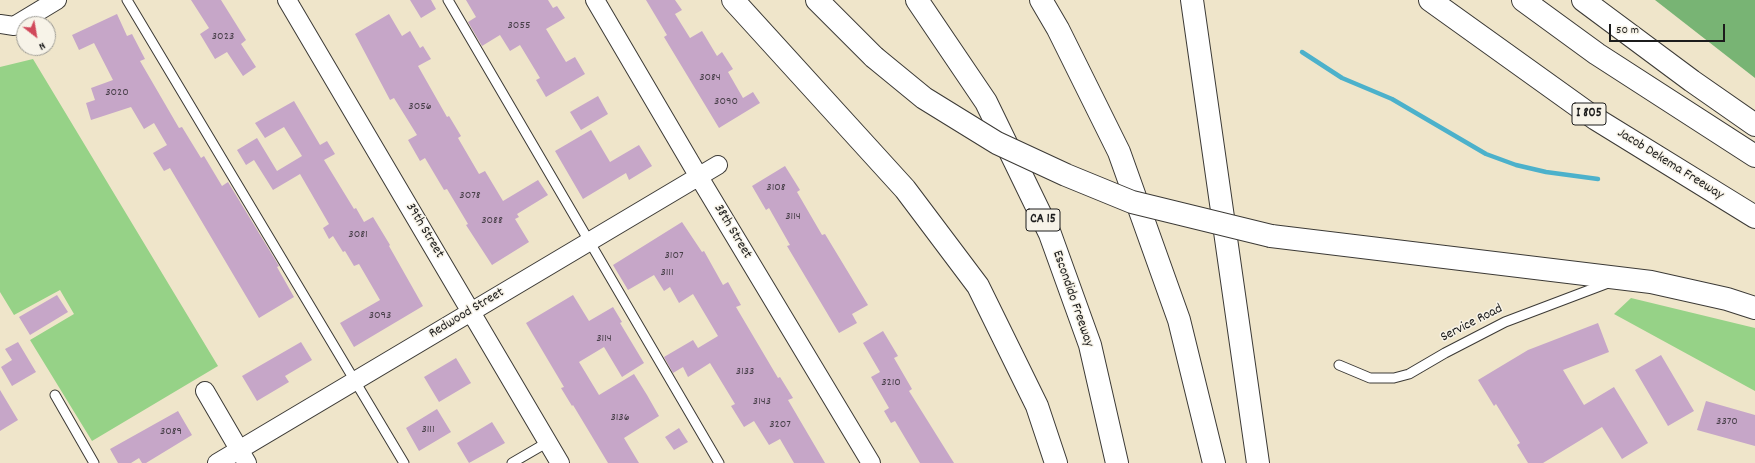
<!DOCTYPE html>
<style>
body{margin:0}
#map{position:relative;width:1755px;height:463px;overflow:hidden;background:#efe5ca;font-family:Dekko,sans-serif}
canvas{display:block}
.north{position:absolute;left:16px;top:16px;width:40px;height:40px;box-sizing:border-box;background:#f7f3e8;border:1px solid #9f9d96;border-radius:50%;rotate:149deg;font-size:11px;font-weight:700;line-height:16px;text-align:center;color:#1c1c1c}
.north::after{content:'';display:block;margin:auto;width:14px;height:18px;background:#d1495b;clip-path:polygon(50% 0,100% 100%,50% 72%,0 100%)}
.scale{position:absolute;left:1609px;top:24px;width:116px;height:18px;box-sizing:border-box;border:2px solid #1c1c1c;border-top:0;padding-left:5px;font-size:12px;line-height:14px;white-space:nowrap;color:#1c1c1c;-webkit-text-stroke:3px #f7f3e8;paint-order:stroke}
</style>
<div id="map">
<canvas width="1755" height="463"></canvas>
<div class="north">N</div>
<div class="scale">50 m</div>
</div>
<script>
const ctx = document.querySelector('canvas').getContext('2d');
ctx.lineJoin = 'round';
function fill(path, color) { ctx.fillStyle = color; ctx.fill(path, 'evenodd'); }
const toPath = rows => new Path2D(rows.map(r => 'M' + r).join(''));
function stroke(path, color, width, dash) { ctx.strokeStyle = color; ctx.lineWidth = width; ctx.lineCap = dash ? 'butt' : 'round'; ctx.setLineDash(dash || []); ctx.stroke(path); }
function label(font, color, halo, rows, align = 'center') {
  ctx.font = font + ' Dekko,sans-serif'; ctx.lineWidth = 3; ctx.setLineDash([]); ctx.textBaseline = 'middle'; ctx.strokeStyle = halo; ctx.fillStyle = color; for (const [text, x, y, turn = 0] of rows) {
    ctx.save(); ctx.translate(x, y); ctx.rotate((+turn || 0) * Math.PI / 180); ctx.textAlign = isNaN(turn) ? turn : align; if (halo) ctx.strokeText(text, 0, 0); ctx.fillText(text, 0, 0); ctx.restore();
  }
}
fill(toPath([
 [33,59,218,366,92,441,30,340,74,314,60,290,14,315,0,292,0,67],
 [1631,298,1755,328,1755,391,1614,314]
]), '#96d287');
fill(toPath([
 [1655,0,1755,0,1755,78]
]), '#78b474');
stroke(toPath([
 [1302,52,1342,78,1392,99,1486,154,1516,165,1546,172,1598,179]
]), '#4cb1cb', 4.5);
fill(toPath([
 [191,0,221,0,246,40,241,44,256,67,243,76,227,52,215,59,200,34,209,28],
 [410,0,431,0,436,9,421,18],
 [466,0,548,0,553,8,557,6,565,18,546,29,566,62,575,57,585,74,546,97,536,80,540,78,520,45,510,51,500,35,482,46,468,22,476,17],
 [646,0,675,0,682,10,675,14,690,38,702,31,717,56,722,52,733,69,728,72,743,98,753,92,760,103,719,128,664,37,667,35],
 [117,14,127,36,132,34,145,59,140,61,179,128,182,127,201,158,204,156,222,186,228,182,279,266,277,267,294,297,259,318,170,168,164,171,153,153,167,145,154,123,144,129,131,107,91,120,86,103,95,100,91,88,113,80,94,43,79,50,72,35],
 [389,14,402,36,410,31,420,48,423,46,431,59,418,66,447,117,449,116,461,136,458,138,479,174,485,171,503,201,538,180,548,195,517,214,519,217,515,219,529,242,492,265,466,225,468,224,447,189,444,190,425,158,420,161,408,140,417,135,394,98,390,100,355,34],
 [598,96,608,114,581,130,570,112],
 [294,101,320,145,327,141,335,154,324,160,354,209,356,208,364,222,373,217,390,245,389,246,423,306,354,347,340,323,380,300,359,264,354,266,345,251,343,252,333,236,329,239,323,228,329,224,300,174,273,190,254,160,246,165,237,150,257,138,277,171,302,156,284,127,265,138,255,123],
 [591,130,610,162,639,145,652,166,629,180,626,173,583,199,555,151],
 [785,166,800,190,797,192,822,235,825,234,868,305,852,314,857,323,839,333,787,246,790,245,769,208,766,210,752,186],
 [682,222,702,252,704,251,723,285,728,282,741,305,736,307,778,378,780,377,793,398,788,400,825,463,794,463,780,439,769,445,754,421,744,427,731,406,735,404,710,363,688,377,683,367,673,373,664,357,693,340,698,348,718,336,693,294,679,303,670,287,664,291,654,275,628,290,613,265],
 [57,295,68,312,30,335,19,317],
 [573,295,589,321,613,307,622,322,620,323,644,363,622,377,604,347,579,362,599,395,634,374,647,395,659,416,624,438,639,463,608,463,573,405,572,406,561,388,564,387,526,323],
 [1598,323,1609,352,1563,370,1584,405,1614,387,1648,443,1622,459,1602,427,1543,463,1528,463,1517,445,1520,443,1496,404,1494,406,1478,380,1528,350],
 [883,331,898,356,894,358,912,389,909,391,954,463,920,463,895,421,891,423,884,411,889,408,871,377,880,372,863,343],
 [18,342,36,372,12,386,1,367,12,360,5,349],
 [301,342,312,360,285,376,289,382,257,401,242,376],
 [1661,355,1694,411,1668,426,1635,370],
 [456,358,471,383,439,402,424,377],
 [0,390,18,420,0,431],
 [1706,401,1755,415,1755,446,1697,430],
 [437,409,451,432,419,451,406,428],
 [178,411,192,435,146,463,142,463,139,458,131,463,118,463,110,449],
 [492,422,505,443,469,463,457,443],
 [679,428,688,442,674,450,665,437]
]), '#c6a6c8');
const lane = toPath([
 [127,0,404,463],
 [448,0,719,463],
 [1339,365,1370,378,1394,378,1409,374,1445,353,1505,322,1608,283],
 [55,395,94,463],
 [512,463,548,442]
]);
const street = toPath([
 [287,0,560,463],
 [595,0,699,177,871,463],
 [0,24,14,26,57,0],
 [205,391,247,463],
 [217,463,718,165]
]);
const highway = toPath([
 [733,0,905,189,978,286,1037,406,1056,463],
 [817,0,874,57],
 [917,0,986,102,1050,234,1090,345,1117,463],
 [1041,0,1058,29,1119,152,1179,320,1214,463],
 [1192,0,1258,463],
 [1430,0,1596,119,1755,217],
 [1523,0,1597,54,1755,156],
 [1583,0,1692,81,1755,125],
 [1271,236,1651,282,1727,299,1755,308]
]);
stroke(lane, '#3c3a36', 11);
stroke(street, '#3c3a36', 20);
stroke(highway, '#3c3a36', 24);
stroke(lane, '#fff', 9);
stroke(street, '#fff', 18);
stroke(highway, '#fff', 22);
const highwayBridge = toPath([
 [874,57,924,98,997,143,1066,175,1132,202,1271,236]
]);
stroke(highwayBridge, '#3c3a36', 24, []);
stroke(highwayBridge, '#fff', 22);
label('12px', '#463e47', null, [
 ["3055",519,26],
 ["3023",223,37],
 ["3084",710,78],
 ["3020",117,93],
 ["3090",726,102],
 ["3056",420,107],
 ["3108",776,188],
 ["3078",470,196],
 ["3114",793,217],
 ["3088",492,221],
 ["3081",358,235],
 ["3107",674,256],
 ["3111",667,273],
 ["3093",380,316],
 ["3114",604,339],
 ["3133",745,372],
 ["3210",891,383],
 ["3143",762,402],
 ["3136",620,418],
 ["3370",1727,422],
 ["3207",780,425],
 ["3111",428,430],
 ["3089",171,432]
]);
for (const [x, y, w] of [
 [1589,114,34],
 [1043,220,34]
]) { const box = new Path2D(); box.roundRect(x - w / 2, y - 11, w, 22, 3); ctx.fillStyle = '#f7f3e8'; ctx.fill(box); stroke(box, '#1c1c1c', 1); }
label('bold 13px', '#1c1c1c', null, [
 ["I 805",1589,114],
 ["CA 15",1043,220]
]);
label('14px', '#1c1c1c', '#f7f3e8', [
 ["Jacob Dekema Freeway",1670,165,32],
 ["39th Street",424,231,59],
 ["38th Street",732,232,59],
 ["Escondido Freeway",1072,299,71],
 ["Redwood Street",467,314,-31],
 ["Service Road",1472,324,-27]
]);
</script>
